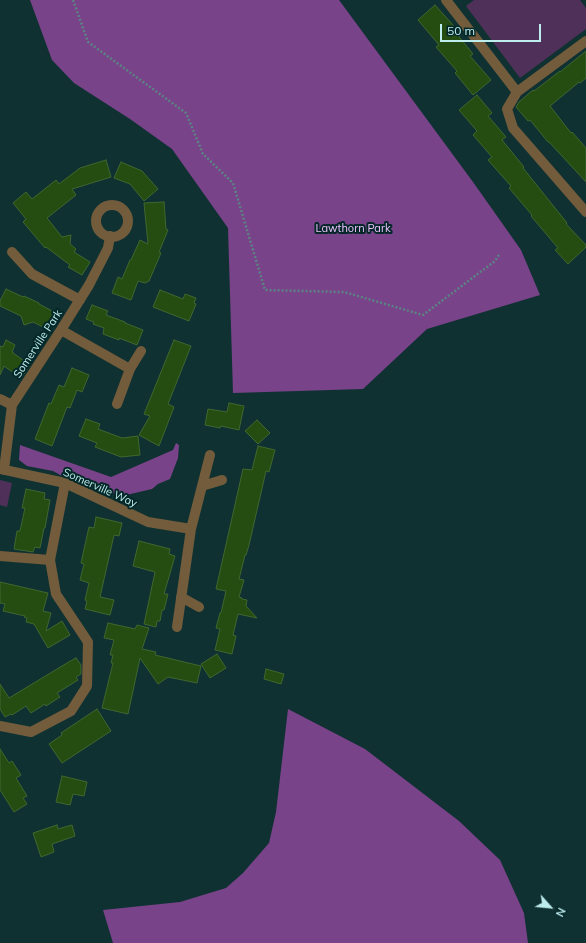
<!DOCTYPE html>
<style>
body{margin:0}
#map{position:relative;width:586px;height:943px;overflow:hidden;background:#103132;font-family:Mulish,sans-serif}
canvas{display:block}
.north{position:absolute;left:530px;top:887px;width:40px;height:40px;-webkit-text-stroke:3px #042728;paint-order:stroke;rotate:117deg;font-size:11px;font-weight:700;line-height:16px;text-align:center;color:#beedee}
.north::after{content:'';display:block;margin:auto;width:14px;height:18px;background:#beedee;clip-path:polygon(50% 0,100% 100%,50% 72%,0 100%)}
.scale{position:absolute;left:440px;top:24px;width:101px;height:18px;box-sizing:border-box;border:2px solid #beedee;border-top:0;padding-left:5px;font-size:12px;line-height:14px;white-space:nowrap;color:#beedee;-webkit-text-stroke:3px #042728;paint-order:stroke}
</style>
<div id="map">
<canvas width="586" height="943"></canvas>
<div class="north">N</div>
<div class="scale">50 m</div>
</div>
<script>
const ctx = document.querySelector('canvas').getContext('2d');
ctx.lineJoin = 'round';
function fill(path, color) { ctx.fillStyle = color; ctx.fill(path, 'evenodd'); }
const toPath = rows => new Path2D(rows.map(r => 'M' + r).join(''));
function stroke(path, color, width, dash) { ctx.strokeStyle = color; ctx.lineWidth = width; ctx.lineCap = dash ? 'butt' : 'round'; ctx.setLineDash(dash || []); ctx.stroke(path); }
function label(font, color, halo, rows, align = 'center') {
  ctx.font = font + ' Mulish,sans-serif'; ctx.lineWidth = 4; ctx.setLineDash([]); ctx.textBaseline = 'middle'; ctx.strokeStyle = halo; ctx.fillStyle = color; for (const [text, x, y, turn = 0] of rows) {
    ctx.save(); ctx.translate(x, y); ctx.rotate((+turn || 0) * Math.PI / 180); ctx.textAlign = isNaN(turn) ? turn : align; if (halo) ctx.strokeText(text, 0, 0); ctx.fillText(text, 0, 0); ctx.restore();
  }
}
fill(toPath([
 [474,0,580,0,586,8,586,29,520,78,466,6],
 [0,480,12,483,7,507,0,505]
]), '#4e3058');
fill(toPath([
 [30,0,339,0,473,182,521,250,540,295,427,329,363,389,233,393,228,228,172,149,130,119,74,83,52,60],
 [176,443,179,445,178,458,170,479,158,484,152,489,122,496,64,477,53,471,27,466,19,460,20,445,111,477,173,450],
 [288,709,365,749,459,821,500,860,524,913,528,943,113,943,103,910,180,902,226,888,243,873,269,843,276,812]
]), '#784389');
const building = toPath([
 [435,5,454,26,452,28,473,54,470,56,491,80,473,95,455,73,457,71,436,47,439,45,418,20,435,5],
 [586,51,586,78,580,83,579,82,550,106,571,133,572,132,586,148,586,182,549,142,548,142,530,120,528,121,516,107,519,102,533,90,534,91,560,71,560,72,586,51],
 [477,95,492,113,488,116,506,137,502,140,524,167,523,168,567,223,566,224,586,245,586,247,568,264,555,250,558,248,531,216,532,215,509,188,511,186,488,160,492,157,473,135,477,131,459,110,477,95],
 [106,160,111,177,72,189,76,195,47,218,62,237,71,235,70,244,76,249,74,252,90,262,82,275,68,267,70,265,46,247,45,248,23,222,26,219,13,203,26,192,32,199,56,180,59,184,80,168,106,160],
 [121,162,142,171,158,189,144,201,130,184,114,178,121,162],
 [164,202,166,229,168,230,159,252,161,253,149,281,145,283,138,281,131,300,112,293,118,277,122,279,130,260,131,260,140,240,148,244,144,203,164,202],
 [6,289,23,297,24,296,39,303,39,304,58,314,49,330,33,322,24,325,21,316,0,306,0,301,6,289],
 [160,290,183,299,185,294,196,298,194,303,196,304,189,321,153,307,160,290],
 [92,305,108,311,106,315,125,322,125,323,143,330,137,345,119,338,119,340,103,334,104,328,93,324,94,322,86,319,92,305],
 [6,340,15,345,12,352,13,352,13,353,30,365,21,378,4,366,0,375,0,346,3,347,6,340],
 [174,340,191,346,168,404,174,407,159,446,139,435,150,416,144,414,174,340],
 [72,368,89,375,82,392,77,390,70,408,67,407,52,446,35,439,49,403,51,404,59,385,64,387,72,368],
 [229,403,244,406,239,430,221,426,220,428,205,425,208,409,227,412,229,403],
 [86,419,100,424,98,429,122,438,138,436,140,455,121,457,95,447,97,443,79,436,86,419],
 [257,420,270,433,258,444,245,431,257,420],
 [258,446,275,450,269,472,266,471,249,545,246,555,245,555,239,579,244,580,239,597,242,598,242,599,247,600,246,606,257,618,238,614,233,635,236,636,232,654,215,650,220,629,216,628,220,613,221,613,226,591,216,589,243,469,252,470,258,446],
 [26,489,45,493,44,499,50,500,45,528,44,528,40,548,35,547,33,552,14,549,17,531,20,531,25,508,22,508,26,489],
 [96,517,122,523,119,536,114,535,100,597,114,600,110,615,85,609,87,601,85,600,89,583,80,580,84,564,81,563,89,527,94,528,96,517],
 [139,541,170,549,169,554,175,556,164,594,168,594,164,610,162,610,160,621,157,621,156,627,144,624,155,572,133,566,139,541],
 [0,582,48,593,43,611,51,613,46,631,62,621,70,635,48,648,34,624,26,622,27,618,24,617,25,616,3,611,5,604,0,603,0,582],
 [108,623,135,629,137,625,149,628,142,649,156,652,155,655,201,666,197,683,168,677,158,684,140,658,128,714,102,708,113,663,111,663,113,655,110,655,114,640,104,638,108,623],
 [217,654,226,668,210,678,201,664,217,654],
 [76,658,81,665,81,674,76,677,78,680,57,693,60,697,46,706,45,704,31,713,26,706,12,715,11,714,5,717,0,709,0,684,9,698,67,663,76,658],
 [266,669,284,674,281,684,264,679,266,669],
 [97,709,111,731,62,763,49,744,62,735,61,733,97,709],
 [0,749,9,763,12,761,21,775,16,778,27,796,23,798,27,804,14,812,0,790,0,749],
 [62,776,87,782,84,796,73,794,70,805,56,802,62,776],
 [57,825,58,829,72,825,75,836,52,844,54,852,41,857,33,833,57,825]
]);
fill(building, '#254d12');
stroke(building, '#3f672f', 1);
stroke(toPath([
 [73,0,88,42,186,113,203,154,233,183,265,290,344,292,423,315,495,261,500,253]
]), '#5c8384', 2.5, [2, 2]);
stroke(toPath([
 [446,0,517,92],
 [586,41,517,92,507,109,513,128,586,212],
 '96 221a16 16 0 1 1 32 0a16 16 0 1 1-32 0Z',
 [12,252,32,274,80,300],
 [61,330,130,369],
 [0,399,12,405],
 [117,404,130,369,141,351],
 [0,469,65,483,148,522,191,529],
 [4,470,12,405,61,330,89,285,108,248,110,236],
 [202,486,222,480],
 [0,556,50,560],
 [181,597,199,607],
 [177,627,191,529,210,455],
 [0,726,31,732,71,711,87,686,88,642,56,594,50,560,65,483]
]), '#725c3c', 10);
label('11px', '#efc3fe', '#042728', [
 ["Lawthorn Park",353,229]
]);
label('11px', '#beedee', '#042728', [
 ["Somerville Park",38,344,-57],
 ["Somerville Way",100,488,24]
]);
</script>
